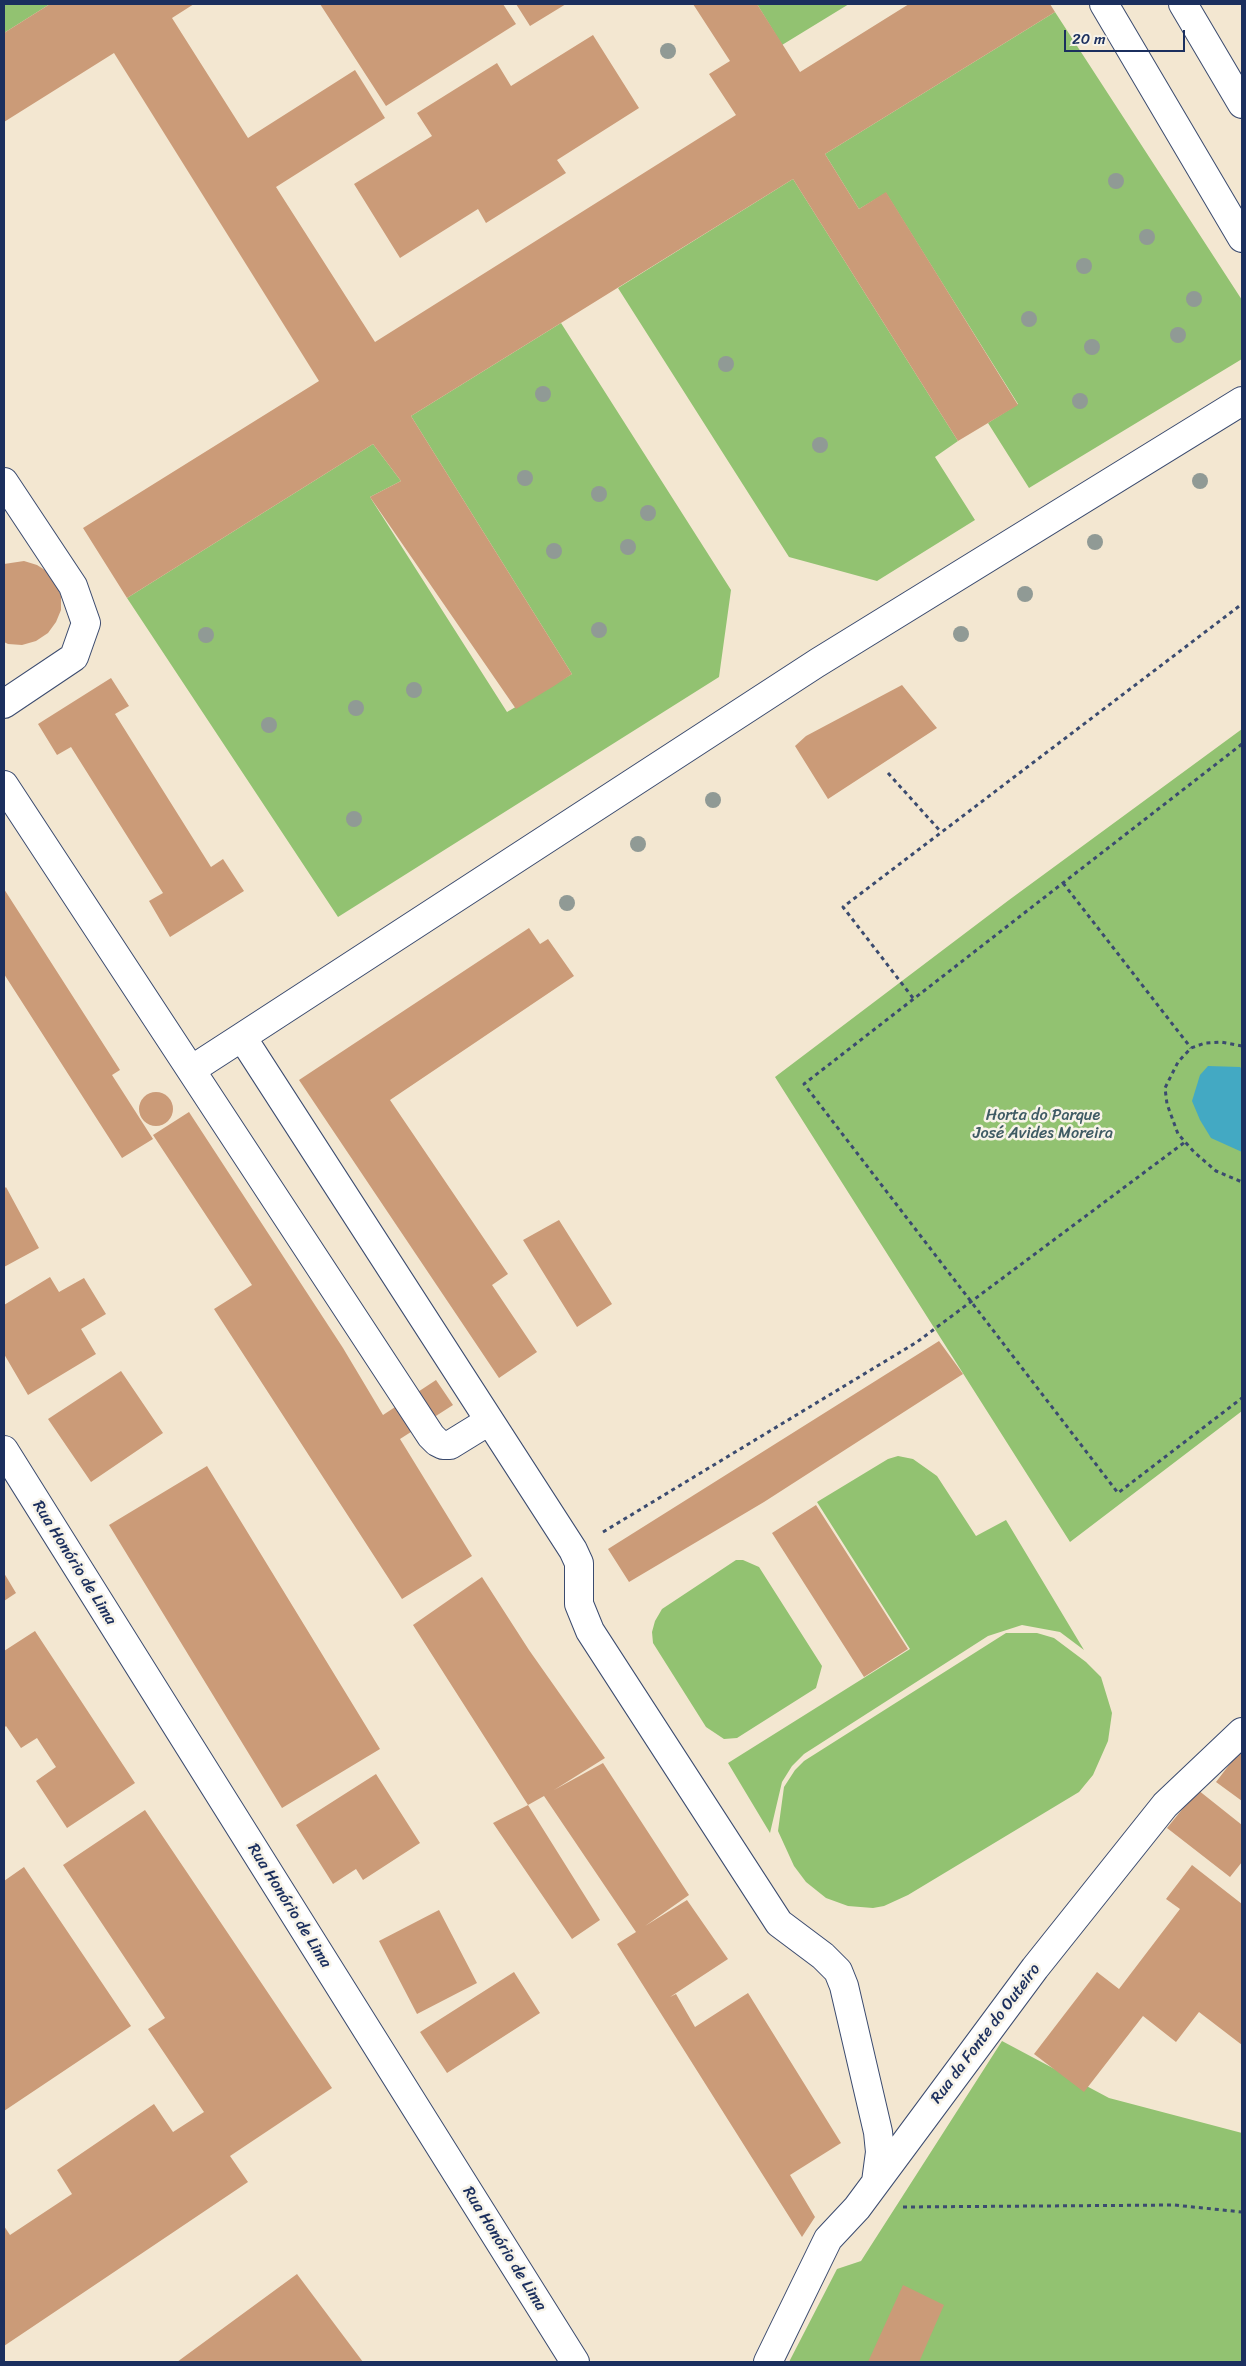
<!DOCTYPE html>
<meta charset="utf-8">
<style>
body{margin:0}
#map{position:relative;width:1246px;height:2366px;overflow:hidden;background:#f3e7d1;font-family:Sriracha,sans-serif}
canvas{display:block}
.frame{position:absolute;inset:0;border:5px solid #1b2f5e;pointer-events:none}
.scale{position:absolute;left:1064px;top:30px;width:121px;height:22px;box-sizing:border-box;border:2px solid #1b2f5e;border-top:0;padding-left:6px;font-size:15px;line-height:18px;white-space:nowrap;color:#1b2f5e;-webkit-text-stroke:4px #f7f3e8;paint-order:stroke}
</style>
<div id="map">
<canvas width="1246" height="2366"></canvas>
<div class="frame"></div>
<div class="scale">20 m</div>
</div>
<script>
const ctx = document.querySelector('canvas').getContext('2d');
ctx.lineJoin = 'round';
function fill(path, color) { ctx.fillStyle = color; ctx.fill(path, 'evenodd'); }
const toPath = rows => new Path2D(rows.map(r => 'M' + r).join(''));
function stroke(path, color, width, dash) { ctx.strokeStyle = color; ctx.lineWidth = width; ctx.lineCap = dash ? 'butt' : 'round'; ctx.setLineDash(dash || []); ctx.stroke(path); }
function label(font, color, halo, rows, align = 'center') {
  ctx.font = font + ' Sriracha,sans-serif'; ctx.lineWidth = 5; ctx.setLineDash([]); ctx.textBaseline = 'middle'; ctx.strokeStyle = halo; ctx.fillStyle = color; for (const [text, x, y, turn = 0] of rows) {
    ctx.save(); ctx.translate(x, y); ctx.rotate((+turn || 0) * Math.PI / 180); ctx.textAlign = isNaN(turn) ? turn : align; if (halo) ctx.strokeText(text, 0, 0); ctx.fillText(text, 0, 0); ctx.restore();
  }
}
fill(toPath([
 [4,4,50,4,4,33],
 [757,4,849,4,782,45],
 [1055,12,1242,300,1242,359,1029,488,988,423,1018,404,886,193,859,209,825,154],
 [793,179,958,441,935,457,975,520,877,581,789,557,618,288],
 [561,323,731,590,719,677,338,917,127,598,373,444,401,481,370,497,507,712,572,674,411,416],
 [1242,729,1242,1411,1070,1542,775,1077,1009,900],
 [898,1456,913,1459,937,1476,976,1536,1006,1520,1084,1650,1060,1632,1022,1625,988,1636,804,1754,792,1766,782,1782,770,1833,728,1763,910,1649,817,1502,888,1459],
 [736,1560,743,1560,759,1567,822,1666,816,1688,737,1738,724,1739,706,1727,653,1643,652,1632,655,1621,662,1609],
 [1006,1633,1037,1633,1054,1638,1086,1662,1101,1677,1112,1713,1108,1741,1093,1775,1079,1792,908,1895,884,1906,873,1908,848,1906,826,1898,806,1882,794,1866,778,1831,784,1787,795,1770,804,1761],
 [1002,2041,1109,2098,1242,2133,1242,2362,789,2362,837,2269,861,2261]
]), '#92c271');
fill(toPath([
 [1208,1066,1240,1067,1242,1069,1242,1152,1211,1138,1200,1120,1192,1101,1200,1075]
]), '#43a9c3');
fill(toPath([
 [50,4,194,4,172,18,248,138,355,70,385,118,276,187,375,342,736,115,709,74,730,61,693,4,757,4,800,72,909,4,1050,4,1055,12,825,154,859,209,886,192,1018,405,958,441,793,179,411,416,572,674,554,686,516,709,370,497,401,481,373,444,127,598,83,528,319,381,114,53,4,122,4,33],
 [320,4,503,4,516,24,386,106],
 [516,4,566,4,530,26],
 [593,35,639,108,557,160,566,173,486,223,478,209,400,258,354,184,432,136,417,113,497,63,511,86],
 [24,561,37,565,48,572,56,584,61,596,61,610,56,622,48,633,36,641,22,645,8,644,4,642,4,564],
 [111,678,129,706,115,714,211,867,223,859,244,891,170,937,149,901,163,893,71,747,57,755,38,724],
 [902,685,937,728,828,799,795,746,806,736],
 [4,889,120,1070,112,1075,153,1139,122,1158,4,974],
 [529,928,540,944,548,939,574,976,390,1100,508,1274,492,1285,537,1352,499,1378,299,1080],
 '139 1109a17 17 0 1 1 34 0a17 17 0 1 1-34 0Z',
 [189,1112,343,1348,383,1415,436,1380,453,1405,400,1439,472,1556,402,1599,214,1309,252,1285,153,1135],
 [6,1187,39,1248,4,1267,4,1189],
 [559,1220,612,1304,577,1327,523,1240],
 [50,1277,59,1292,84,1278,106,1314,81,1329,96,1354,28,1395,4,1354,4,1305],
 [939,1341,963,1374,764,1502,629,1582,608,1549],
 [121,1371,163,1433,91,1482,48,1419],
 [207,1466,380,1749,282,1808,109,1525],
 [816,1505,908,1649,864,1677,772,1533],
 [4,1573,16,1593,4,1601],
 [482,1577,529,1650,605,1758,554,1790,603,1763,689,1895,645,1926,687,1900,728,1959,670,1997,676,1994,695,2027,748,1993,841,2143,790,2175,815,2217,802,2237,617,1944,636,1932,544,1796,528,1805,600,1920,572,1939,493,1823,528,1805,413,1625],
 [35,1631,135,1783,67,1828,36,1781,56,1767,37,1738,21,1748,6,1726,4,1728,4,1651],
 [1239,1752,1242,1755,1242,1801,1216,1782],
 [376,1774,420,1843,363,1880,356,1869,333,1884,296,1825],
 [1198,1790,1242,1825,1242,1862,1230,1877,1167,1828],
 [145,1810,332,2088,230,2156,248,2182,4,2346,4,2226,10,2235,72,2194,57,2170,154,2104,173,2132,204,2112,148,2029,165,2018,63,1865],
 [1192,1865,1242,1904,1242,2045,1199,2012,1176,2042,1143,2016,1084,2092,1034,2054,1097,1972,1119,1989,1180,1909,1166,1899],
 [24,1867,131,2026,4,2111,4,1881],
 [439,1910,477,1983,417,2014,379,1941],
 [514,1972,540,2013,447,2073,420,2032],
 [297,2274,363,2362,177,2362],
 [903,2285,944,2305,919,2362,868,2362]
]), '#cb9b78');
const minor = toPath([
 [1104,4,1242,238],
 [4,482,73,586,86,623,74,657,4,704],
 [4,785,431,1436,437,1442,443,1445,450,1445,489,1421],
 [242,1037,817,663,1242,401],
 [191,1070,242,1037,573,1550,579,1563,579,1604,590,1631,779,1923,823,1956,838,1971,844,1986,878,2132,880,2152,876,2182],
 [4,1450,575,2362],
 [768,2362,828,2239,857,2208,1035,1968,1165,1805,1242,1732]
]);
const highway = toPath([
 [1183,4,1242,104]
]);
stroke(minor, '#3b4b6f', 30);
stroke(highway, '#3b4b6f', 30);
stroke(toPath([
 [1242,744,804,1084,1118,1493,1242,1398],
 [888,773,941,832],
 [1063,883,1191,1048],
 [913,998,843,907,1242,604],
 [1242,1046,1221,1042,1205,1043,1191,1048,1178,1062,1165,1088,1167,1104,1178,1134,1194,1152,1216,1171,1242,1182],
 [603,1532,917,1342,1185,1142],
 [903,2207,1174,2205,1242,2212]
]), '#3b4b6f', 3, [4, 4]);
stroke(minor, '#fff', 28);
stroke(highway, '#fff', 28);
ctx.fillStyle = '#909a95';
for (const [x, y] of [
 [668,51],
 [1116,181],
 [1147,237],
 [1084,266],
 [1194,299],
 [1029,319],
 [1178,335],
 [1092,347],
 [726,364],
 [543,394],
 [1080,401],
 [820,445],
 [525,478],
 [1200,481],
 [599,494],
 [648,513],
 [1095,542],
 [628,547],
 [554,551],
 [1025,594],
 [599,630],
 [961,634],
 [206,635],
 [414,690],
 [356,708],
 [269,725],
 [713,800],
 [354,819],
 [638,844],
 [567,903]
]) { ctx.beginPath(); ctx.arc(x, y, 8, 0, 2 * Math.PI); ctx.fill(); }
label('16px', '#3f5b64', '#f7f3e8', [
 ["Horta do Parque",1043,1116],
 ["José Avides Moreira",1043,1134]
]);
label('16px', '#1b2f5e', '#f7f3e8', [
 ["Rua Honório de Lima",74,1563,58],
 ["Rua Honório de Lima",289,1906,58],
 ["Rua da Fonte do Outeiro",986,2034,-53],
 ["Rua Honório de Lima",504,2249,58]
]);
</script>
